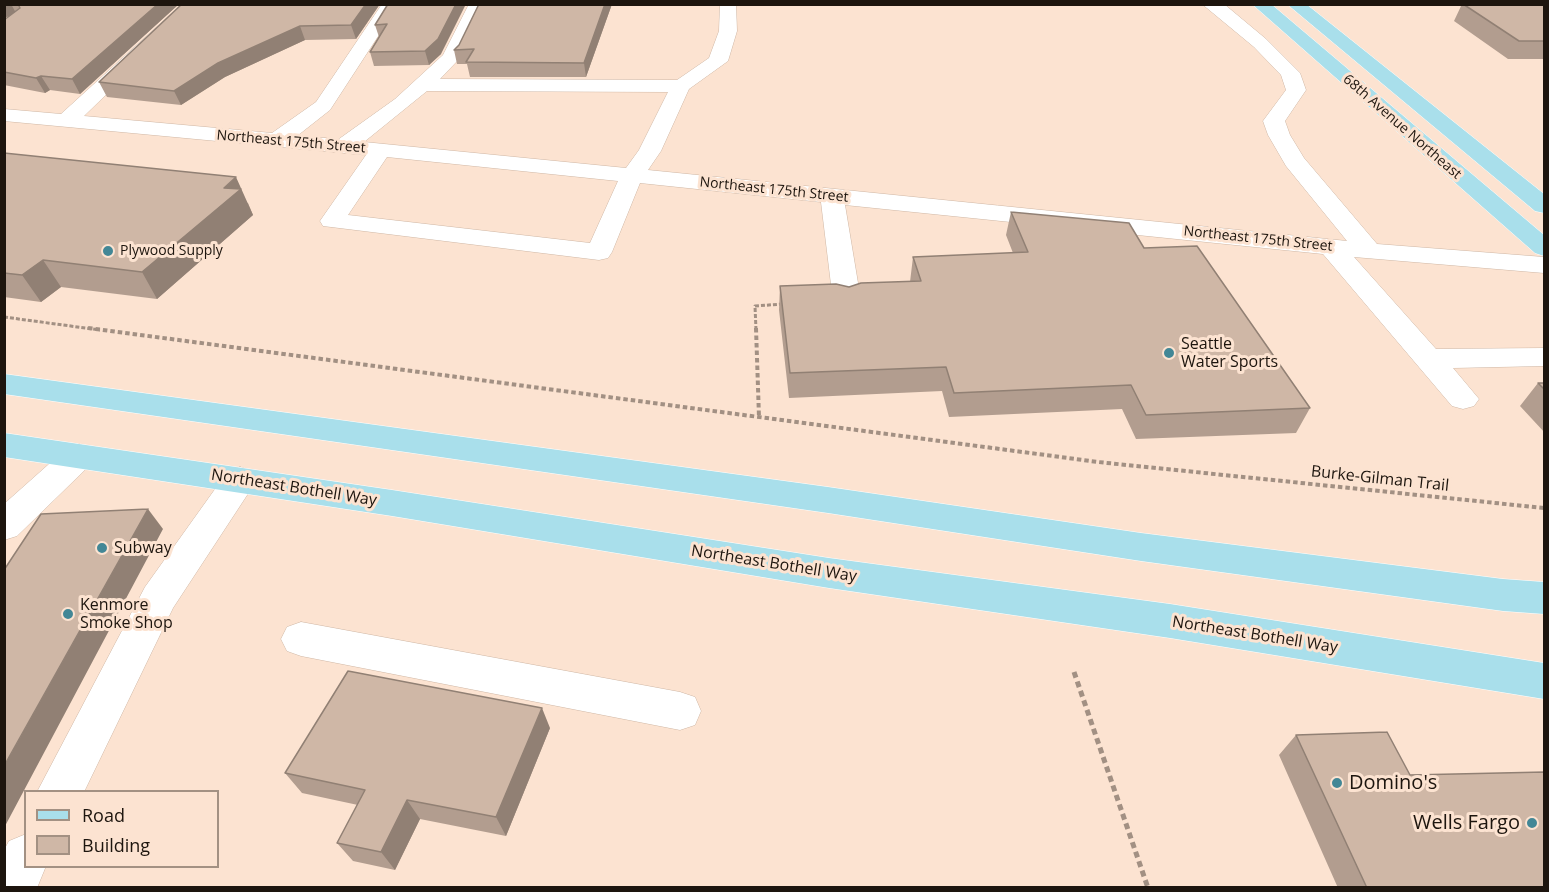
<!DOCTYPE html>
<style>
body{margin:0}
#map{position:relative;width:1549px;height:892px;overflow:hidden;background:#fce3d1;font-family:"Open Sans",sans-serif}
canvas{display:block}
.frame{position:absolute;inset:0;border:6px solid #1d150e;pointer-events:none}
.legend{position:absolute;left:24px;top:790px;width:195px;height:78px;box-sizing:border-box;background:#fce3d1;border:2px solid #a39183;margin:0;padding:8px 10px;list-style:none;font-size:18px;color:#1d150e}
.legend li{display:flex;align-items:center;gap:12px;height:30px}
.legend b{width:30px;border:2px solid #a39183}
</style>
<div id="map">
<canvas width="1549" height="892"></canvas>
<div class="frame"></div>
<ul class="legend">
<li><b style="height:8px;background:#a9dfeb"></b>Road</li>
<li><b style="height:16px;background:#cfb7a6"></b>Building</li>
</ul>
</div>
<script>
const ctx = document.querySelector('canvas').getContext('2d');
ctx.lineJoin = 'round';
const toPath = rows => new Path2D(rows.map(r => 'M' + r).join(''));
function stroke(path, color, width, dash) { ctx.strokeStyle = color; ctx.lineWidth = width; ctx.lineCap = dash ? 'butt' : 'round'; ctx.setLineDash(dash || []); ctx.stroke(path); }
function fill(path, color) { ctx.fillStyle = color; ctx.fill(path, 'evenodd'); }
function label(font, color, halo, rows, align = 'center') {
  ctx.font = font + ' "Open Sans",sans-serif'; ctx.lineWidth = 6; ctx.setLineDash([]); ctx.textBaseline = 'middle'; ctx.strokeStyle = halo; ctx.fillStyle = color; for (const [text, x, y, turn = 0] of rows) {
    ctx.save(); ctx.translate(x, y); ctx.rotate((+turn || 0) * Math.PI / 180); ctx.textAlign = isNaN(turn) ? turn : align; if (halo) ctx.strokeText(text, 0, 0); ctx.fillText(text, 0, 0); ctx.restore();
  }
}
const minor = toPath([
 [182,4,200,4,84,116,272,133,316,102,382,4,399,4,330,110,297,136,339,139,395,99,443,55,469,4,486,4,460,58,440,79,677,80,709,58,719,31,720,4,736,4,737,31,728,61,689,89,661,151,648,170,1347,241,1286,166,1268,135,1263,121,1286,90,1281,75,1254,47,1202,4,1224,4,1266,39,1300,73,1306,90,1285,121,1290,135,1304,158,1377,244,1544,257,1544,273,1354,257,1436,349,1544,348,1544,366,1453,368,1479,399,1474,406,1463,409,1452,406,1323,254,845,205,861,301,857,307,847,309,837,307,833,301,821,202,640,183,612,252,608,258,599,260,323,226,320,221,366,155,4,121,4,109,61,114,182,4],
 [427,91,668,92,639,150,626,168,364,142,427,91],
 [387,157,618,181,590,243,348,215,387,157],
 [79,444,91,448,96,456,91,464,17,536,4,540,4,504,67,448,79,444],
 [240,467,252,471,257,480,173,608,84,792,37,792,145,587,228,471,240,467],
 [301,622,680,692,695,697,701,711,695,725,680,730,301,656,287,651,281,639,287,627,301,622],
 [26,834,26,866,46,866,37,888,4,888,4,850,9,841,26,834]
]);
const major = toPath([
 [1252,4,1271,4,1544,235,1544,256,1535,253,1252,4],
 [1287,4,1306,4,1544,194,1544,213,1535,211,1287,4],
 [4,374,828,487,1141,533,1503,579,1544,582,1544,614,1503,611,1141,561,828,513,4,394,4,374],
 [4,433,392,490,829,558,1170,604,1544,663,1544,699,1170,638,829,588,392,516,4,457,4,433]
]);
stroke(minor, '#cfb7a5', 1);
stroke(major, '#fff', 1);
stroke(toPath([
 [4,317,100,330],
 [756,330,755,306,783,304]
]), '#a29083', 3, [4, 2]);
stroke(toPath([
 [88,328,1098,462,1544,508],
 [756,328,759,417]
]), '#a29083', 4, [4.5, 3]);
stroke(toPath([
 [1074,672,1148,888]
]), '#a29083', 5, [6, 4]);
fill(minor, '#fff');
fill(major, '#a9dfeb');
fill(toPath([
 [4,4,179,4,80,94,50,90,45,93,4,85,4,20,10,16,4,18],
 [182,4,380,4,356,39,305,40,225,77,181,105,107,97,99,82],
 [388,4,441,54,429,65,374,66,370,52,379,37,375,25],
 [479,4,612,4,586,77,470,77,467,64,457,64,454,50,459,45],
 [1462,4,1545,4,1545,59,1508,59,1454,21],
 [4,153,248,203,253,215,157,299,61,287,41,302,4,297],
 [1011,212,1144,248,1310,408,1296,433,1136,439,1122,409,949,417,942,391,789,398,779,310,780,286,849,287,910,282,913,257,1013,253,1006,235],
 [1538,383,1545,383,1545,433,1520,406],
 [550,728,506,836,420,819,395,870,353,861,337,843,358,805,302,793,285,773],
 [1296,735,1410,775,1545,888,1338,888,1279,755]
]), '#b29d8f');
fill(toPath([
 [4,4,11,4,16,13,4,18],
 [158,4,179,4,80,94,72,79],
 [366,4,380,4,356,39,351,25],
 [456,4,466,4,441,54,429,65,425,51],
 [605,4,612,4,586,77,584,63],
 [300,26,305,40,225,77,181,105,174,91,218,63],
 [41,76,50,90,45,93,36,78],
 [236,177,253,215,157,299,142,272,224,188],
 [43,260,61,287,41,302,22,275],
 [148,509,163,529,4,828,4,766],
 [542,708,550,728,506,836,496,817],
 [407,800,420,819,395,870,381,852]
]), '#918074');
const building = toPath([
 [18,4,158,4,72,79,41,76,36,78,4,72,4,20,20,8,18,4],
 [182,4,366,4,351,25,300,26,218,63,174,91,99,82,182,4],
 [388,4,456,4,438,39,425,51,370,52,387,24,375,25,388,4],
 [479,4,605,4,584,63,466,62,474,49,454,50,459,45,479,4],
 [1463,4,1545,4,1545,41,1519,41,1463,4],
 [4,153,236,177,224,188,241,189,142,272,43,260,22,275,4,273,4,153],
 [1011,212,1129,223,1144,248,1197,246,1310,408,1146,415,1131,385,954,393,946,367,790,373,780,286,836,284,849,287,861,283,921,281,913,257,1028,252,1011,212],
 [1538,383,1545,383,1545,390,1538,383],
 [148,509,4,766,4,570,41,514,148,509],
 [348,671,542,708,496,817,407,800,381,852,337,843,365,790,285,773,348,671],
 [1387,732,1410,775,1545,772,1545,888,1367,888,1296,735,1387,732]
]);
fill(building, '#cfb7a6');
stroke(building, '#918074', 1.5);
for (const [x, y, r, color] of [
 [108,251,6,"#438796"],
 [1169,353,6,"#438796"],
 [102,548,6,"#438796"],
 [68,614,6,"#438796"],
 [1337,783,6,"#438796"],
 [1532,823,6,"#438796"]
]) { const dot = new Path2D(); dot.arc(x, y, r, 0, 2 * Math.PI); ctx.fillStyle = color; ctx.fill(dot); stroke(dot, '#fce3d1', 2); }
label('14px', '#1d150e', '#fce3d1', [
 ["68th Avenue Northeast",1402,127,41],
 ["Northeast 175th Street",291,142,5],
 ["Northeast 175th Street",774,190,6],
 ["Northeast 175th Street",1258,239,6]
]);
label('14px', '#1d150e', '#fce3d1', [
 ["Plywood Supply",120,251]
], 'left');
label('16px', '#1d150e', '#fce3d1', [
 ["Seattle",1181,344],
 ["Water Sports",1181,362],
 ["Subway",114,548],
 ["Kenmore",80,605],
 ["Smoke Shop",80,623]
], 'left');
label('16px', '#1d150e', '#fce3d1', [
 ["Burke-Gilman Trail",1380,479,6],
 ["Northeast Bothell Way",294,488,9],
 ["Northeast Bothell Way",774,564,9],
 ["Northeast Bothell Way",1255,635,9]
]);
label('20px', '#1d150e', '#fce3d1', [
 ["Domino's",1349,783],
 ["Wells Fargo",1520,823,"right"]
], 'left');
</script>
